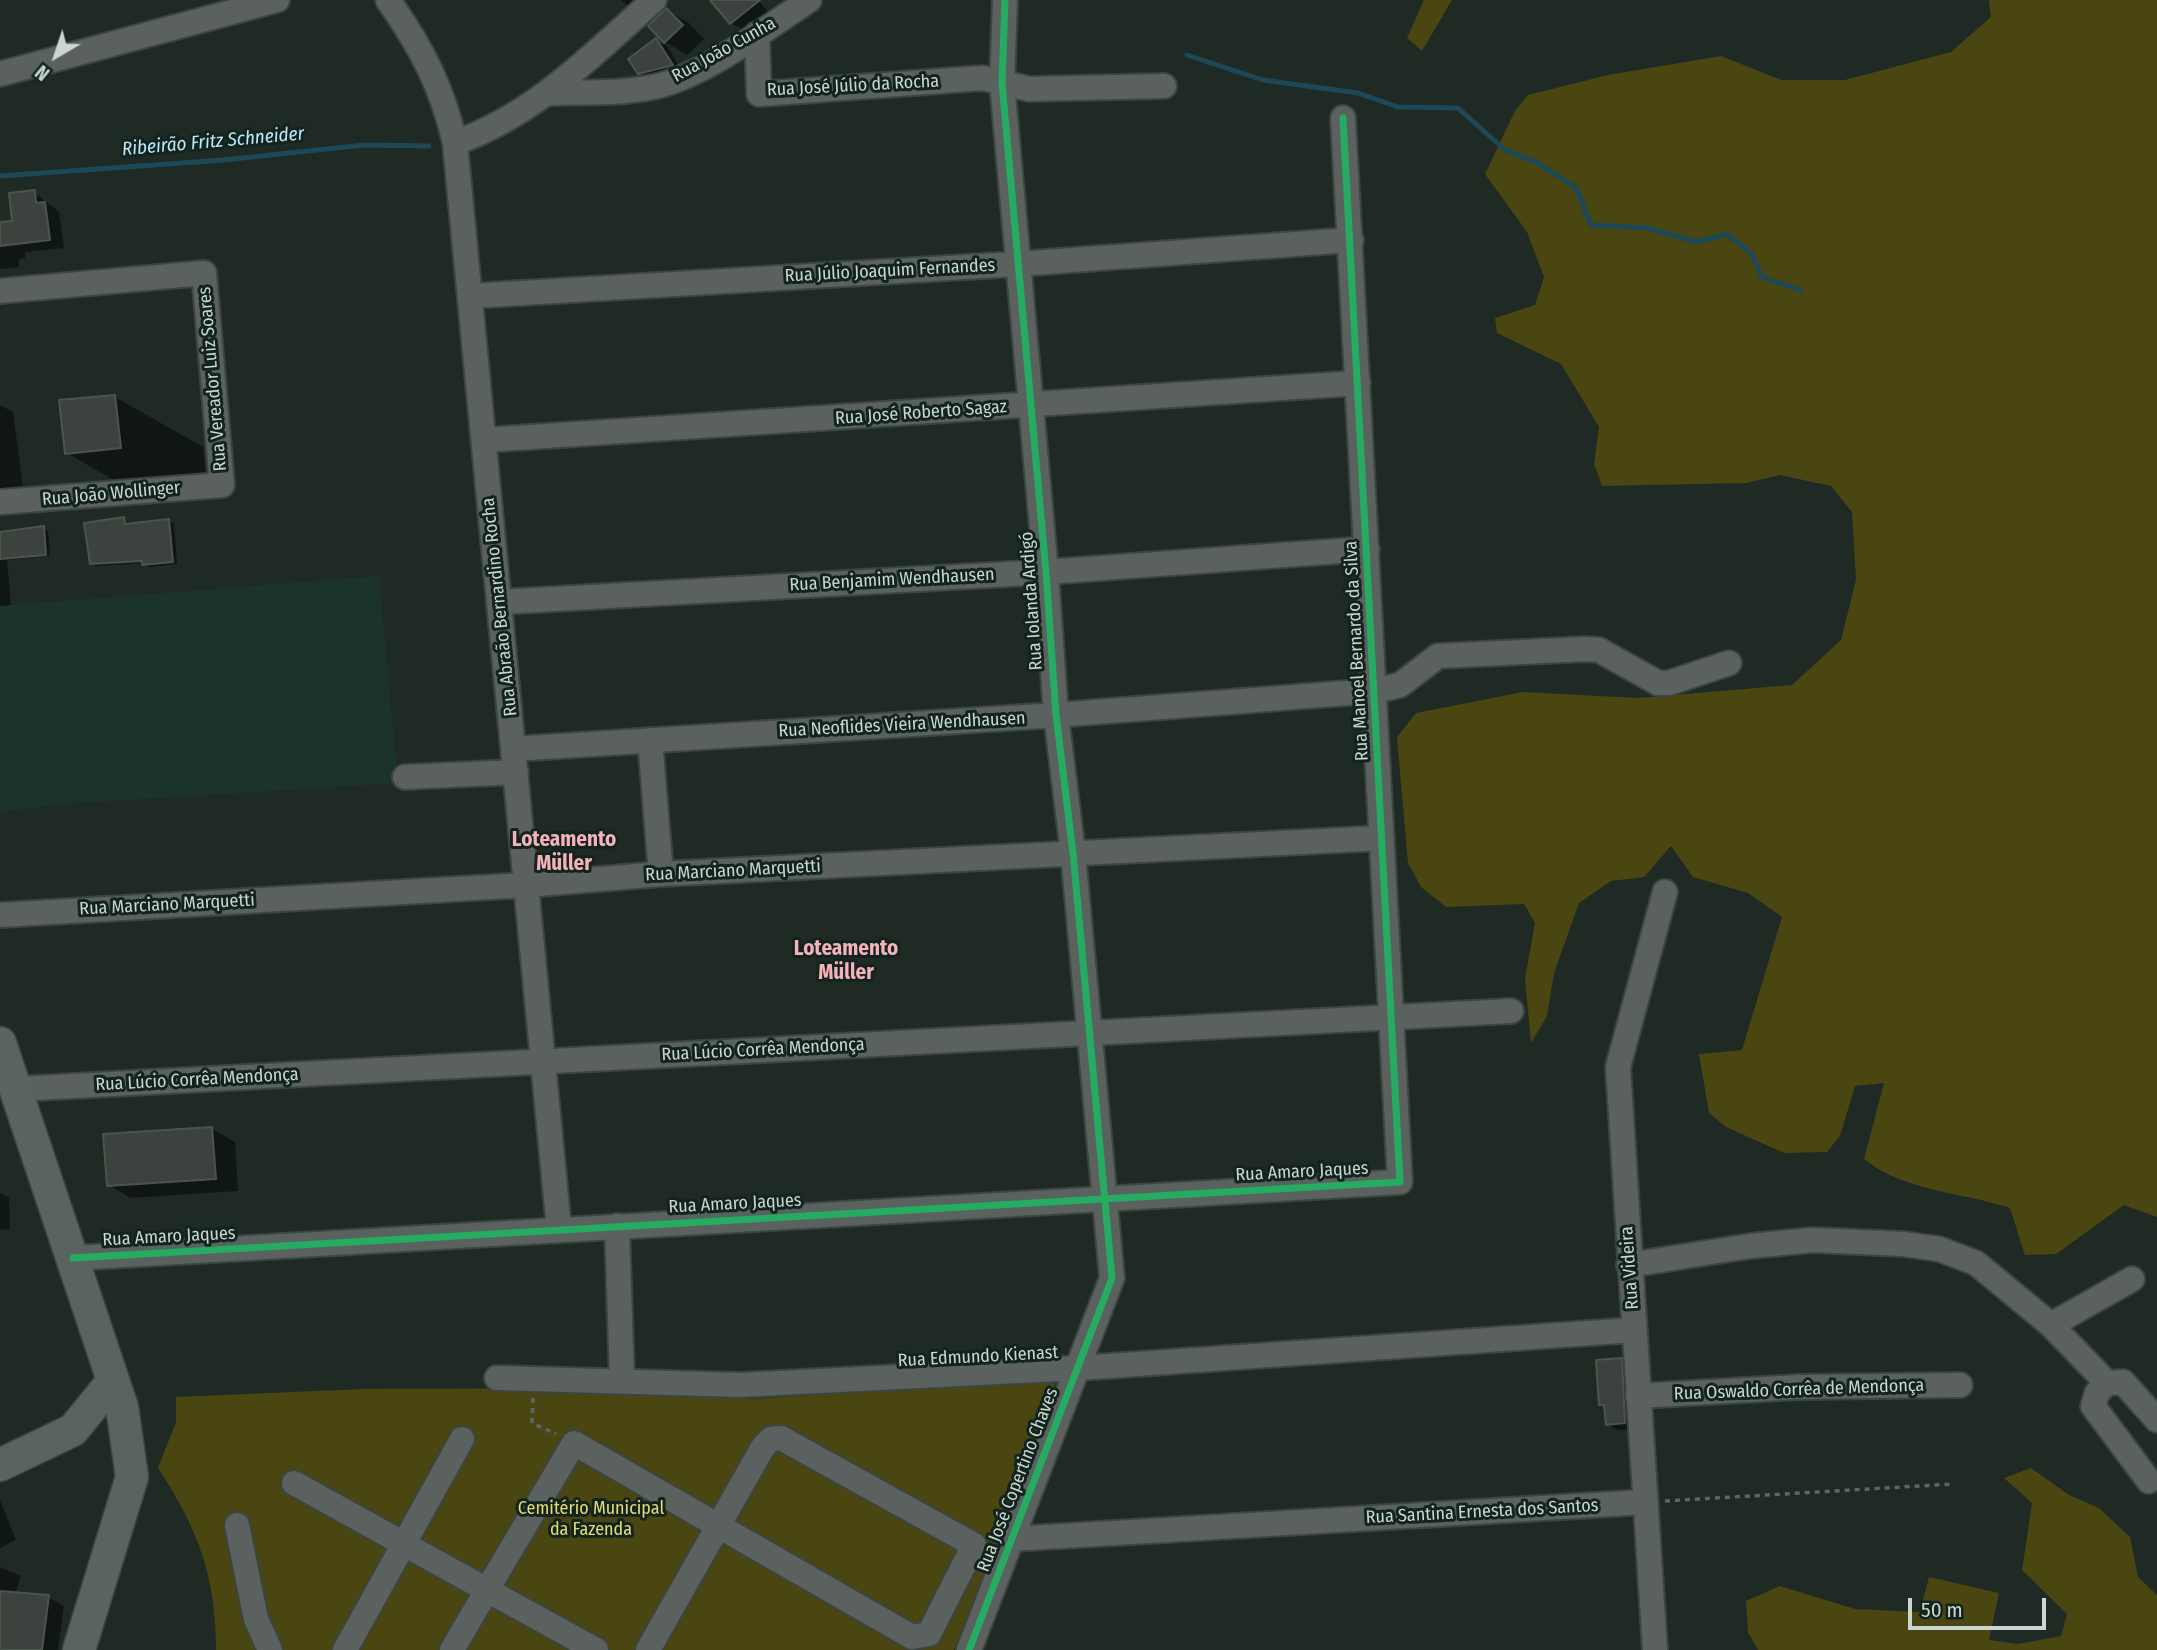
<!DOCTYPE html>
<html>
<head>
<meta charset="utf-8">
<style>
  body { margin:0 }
  #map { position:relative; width:2157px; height:1650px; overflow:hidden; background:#1f2a25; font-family:"Fira Sans Condensed",sans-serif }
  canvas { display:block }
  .north { position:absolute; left:21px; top:21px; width:70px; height:70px; -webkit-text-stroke:5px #12241d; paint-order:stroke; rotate:219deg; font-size:19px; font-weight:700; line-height:28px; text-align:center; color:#cbd6d0 }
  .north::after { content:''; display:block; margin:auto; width:24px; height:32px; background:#cbd6d0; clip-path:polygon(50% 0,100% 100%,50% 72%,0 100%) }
  .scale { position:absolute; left:1908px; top:1598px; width:138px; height:32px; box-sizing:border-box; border:4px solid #cbd6d0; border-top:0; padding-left:9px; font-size:21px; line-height:24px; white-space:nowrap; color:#cbd6d0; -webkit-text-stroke:5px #12241d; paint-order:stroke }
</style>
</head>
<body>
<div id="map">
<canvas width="2157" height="1650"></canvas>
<div class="north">N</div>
<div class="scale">50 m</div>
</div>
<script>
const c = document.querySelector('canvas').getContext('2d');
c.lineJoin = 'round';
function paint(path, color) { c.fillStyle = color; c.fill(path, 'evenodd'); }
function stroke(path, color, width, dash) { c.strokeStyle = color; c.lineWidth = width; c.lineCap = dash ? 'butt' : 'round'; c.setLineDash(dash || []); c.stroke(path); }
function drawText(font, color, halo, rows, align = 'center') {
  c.font = font + ' "Fira Sans Condensed",sans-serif'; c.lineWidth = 6; c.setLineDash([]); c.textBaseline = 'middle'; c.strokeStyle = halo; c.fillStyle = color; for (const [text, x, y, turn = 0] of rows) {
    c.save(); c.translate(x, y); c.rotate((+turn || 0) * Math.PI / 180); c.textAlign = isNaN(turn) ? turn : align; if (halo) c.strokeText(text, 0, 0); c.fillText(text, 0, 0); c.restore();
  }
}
paint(new Path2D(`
  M379,576L398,783L61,804L0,812V606Z`), '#1b3429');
paint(new Path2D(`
  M1424,0H1452L1422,51L1407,38Z
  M1989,0H2157V1217L2124,1205L2056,1254L2025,1255L2010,1208C1962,1192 1905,1192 1864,1159L1884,1083L1855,1086L1840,1136L1827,1152L1784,1153L1726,1127L1709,1113L1699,1054L1742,1050L1782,917L1748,893L1693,877L1671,846L1644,877L1611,881L1579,903L1554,973L1547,1016L1531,1043L1525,978L1535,923L1524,904L1446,907L1421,887L1408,863L1397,737L1416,713L1523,692L1638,698L1792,685L1841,640L1856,580L1852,512L1831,486L1780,475L1746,483L1602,486L1594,464L1599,427L1561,364L1497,333L1495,318L1535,305L1544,277L1527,232L1485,174L1515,111L1528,95L1608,75L1721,56L1781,80H1845L1951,52L1991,17Z
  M1053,1378L1055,1388L954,1650H216C216,1576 198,1529 158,1468L176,1422V1397L363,1389L597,1388L754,1399Z
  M2031,1468L2069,1495L2099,1508L2130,1537L2138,1577L2157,1595V1650H1758L1748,1632L1746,1601L1780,1586L1855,1609L1920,1612L1929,1577L1999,1593L1989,1640L2018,1644L2061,1636L2067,1614L2022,1570L2032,1503L2004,1478Z`), '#494612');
paint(new Path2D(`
  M621,0H649L636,11Z
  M713,0H758L774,19L754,36L731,23Z
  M666,10L689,23L704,39L687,55L665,42Z
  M656,40L667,46L682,71L651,80L640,73Z
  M34,192L59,212L64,248L25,252V258L19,259V267L0,269V224L14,222Z
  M115,397L203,447L208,498L155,504L67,453Z
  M0,405L13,412L23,487L0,490Z
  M123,519L129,525L169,521L174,524L177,564L149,567L144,563L96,566L91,563Z
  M44,528L48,531L50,556L7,560L11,605L0,606V532Z
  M212,1129L235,1142L238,1191L131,1198L109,1185Z
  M0,1193L9,1198L10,1229L0,1230Z
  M1621,1360L1632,1366L1635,1429L1618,1430L1607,1424L1606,1407L1601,1404Z
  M0,1500L16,1540L0,1548Z
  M0,1567L21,1576L15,1594L48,1597L64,1606L58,1650H0Z`), '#0007');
stroke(new Path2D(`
  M1187,55L1263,80L1358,93L1398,107L1458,108L1505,150L1538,163L1576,188L1591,225L1648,228L1696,242L1727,234L1751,253L1762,277L1800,290
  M0,176L224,160L364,145L429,146`), '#1d4858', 5);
const building = new Path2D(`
  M710,0H760L730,24Z
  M666,8L683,25L664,43L648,26Z
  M656,38L673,65L638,74L628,59Z
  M35,190L36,203L45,202L50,240L0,246V222L12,221L9,193Z
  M115,395L121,448L65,454L59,400Z
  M124,517L125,524L169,519L173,562L142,565V561L90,564L84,523Z
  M44,526L46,555L0,559V532Z
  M212,1127L216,1179L107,1186L103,1134Z
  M1622,1358L1625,1423L1606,1425L1604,1405H1599L1596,1360Z
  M0,1591L49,1595L42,1650H0Z`);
paint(building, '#3c423d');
stroke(building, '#4c544e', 2);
const minor = new Path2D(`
  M388,0C421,47 442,86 455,143L559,1229
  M757,34L759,94L983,78L1029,89L1164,86
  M0,74L277,0
  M550,93C584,92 620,94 653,87C702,77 767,28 809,0
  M455,143C536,114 591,56 654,0
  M0,291L204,273L222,485L0,502
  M470,296L1017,264L1351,240
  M484,440L1358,383
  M499,602L1046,572L1367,549
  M650,740L661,874
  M513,749L1056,715L1374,691L1400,685L1438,656L1586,649L1599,650L1658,683H1669L1729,663
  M405,777L516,772
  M0,915L526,885L661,874L1382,838
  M16,1089L1511,1011
  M617,1226L622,1380
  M73,1258L1400,1182L1343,118
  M1629,1265L1750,1246L1813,1240L1903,1244L1939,1249L1976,1263L2051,1325L2107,1383L2123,1382L2157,1420
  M2051,1325L2132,1279
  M497,1378L740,1385L1079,1368L1634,1330
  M2107,1383L2097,1393L2093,1406L2149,1481
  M1638,1396L1799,1387L1960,1385
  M294,1483L487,1590L452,1650
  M237,1525L256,1619L270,1650
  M1011,1539L1646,1502
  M345,1650L462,1439
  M596,1650L487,1590L574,1443L912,1637L929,1634L974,1545L781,1438L771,1439L763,1447L648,1650
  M969,1650L1112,1278L1073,853L1056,715L1046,572L1002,83L1005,0
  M1655,1650L1618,1067L1665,892`);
const major = new Path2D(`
  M0,1043L122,1407L132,1477L79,1650
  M0,1465L73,1430L113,1381`);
stroke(minor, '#3c4540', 28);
stroke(major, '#3c4540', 35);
stroke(new Path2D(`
  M533,1398L532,1423L556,1434
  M1665,1501L1953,1484`), '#5e6662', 3.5, [5, 5]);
stroke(minor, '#5a615e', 24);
stroke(major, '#596461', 32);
stroke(new Path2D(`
  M73,1258L1400,1182L1343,118
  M969,1650L1112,1278L1073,853L1056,715L1046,572L1002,83L1005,0`), '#26ab63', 7);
drawText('18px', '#cbd6d0', '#12241d', [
  ["Rua João Cunha",724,50,-29],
  ["Rua José Júlio da Rocha",853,86,-3],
  ["Rua Júlio Joaquim Fernandes",890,271,-3],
  ["Rua Vereador Luiz Soares",213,379,-95],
  ["Rua José Roberto Sagaz",921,413,-4],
  ["Rua João Wollinger",111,494,-5],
  ["Rua Benjamim Wendhausen",892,580,-3],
  ["Rua Iolanda Ardigó",1032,601,-94],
  ["Rua Abraão Bernardino Rocha",500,607,-96],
  ["Rua Manoel Bernardo da Silva",1357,651,-93],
  ["Rua Neoflides Vieira Wendhausen",902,725,-3],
  ["Rua Marciano Marquetti",733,871,-3],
  ["Rua Marciano Marquetti",167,905,-3],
  ["Rua Lúcio Corrêa Mendonça",763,1050,-3],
  ["Rua Lúcio Corrêa Mendonça",197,1080,-3],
  ["Rua Amaro Jaques",1302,1172,-3],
  ["Rua Amaro Jaques",735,1204,-3],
  ["Rua Amaro Jaques",169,1237,-3],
  ["Rua Videira",1630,1268,-94],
  ["Rua Edmundo Kienast",978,1357,-3],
  ["Rua Oswaldo Corrêa de Mendonça",1799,1390,-2],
  ["Rua José Copertino Chaves",1018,1480,-69],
  ["Rua Santina Ernesta dos Santos",1482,1512,-3]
]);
drawText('18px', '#e6db73', '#12241d', [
  ["Cemitério Municipal",591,1509],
  ["da Fazenda",591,1530]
]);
drawText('italic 19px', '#bee8fb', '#12241d', [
  ["Ribeirão Fritz Schneider",213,142,-5]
]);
drawText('bold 21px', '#f6b2bb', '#12241d', [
  ["Loteamento",564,840],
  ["Müller",564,864],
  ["Loteamento",846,949],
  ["Müller",846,973]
]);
</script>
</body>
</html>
